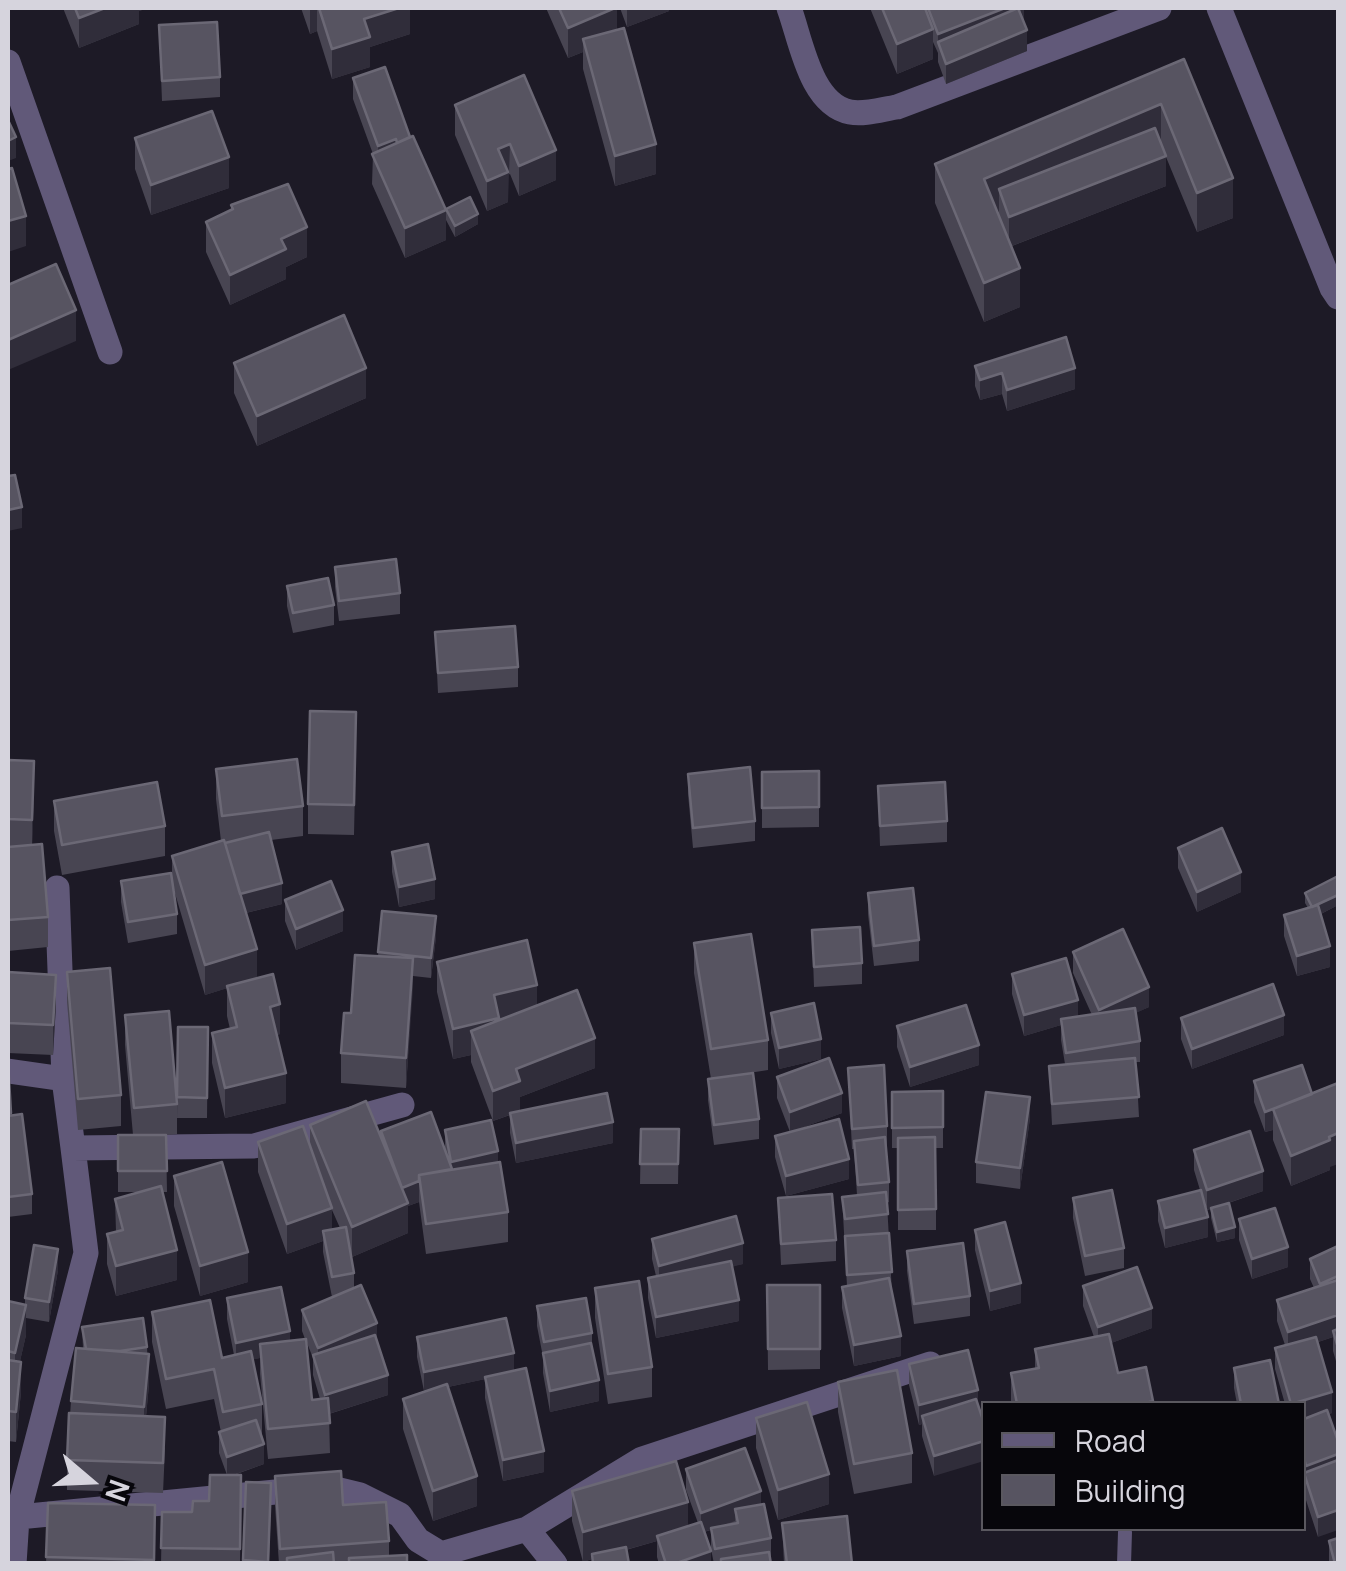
<!DOCTYPE html>
<html>
<head>
<meta charset="utf-8">
<style>
  body { margin:0 }
  #map { position:relative; width:1346px; height:1571px; overflow:hidden; background:#1d1a26; font-family:Manrope,sans-serif }
  canvas { display:block }
  .frame { position:absolute; inset:0; border:10px solid #d6d4dd; pointer-events:none }
  .legend { position:absolute; left:981px; top:1401px; width:325px; height:130px; box-sizing:border-box; background:#07060b; border:2px solid #5a585f; margin:0; padding:12px 18px; list-style:none; font-size:30px; color:#d6d4dd }
  .legend li { display:flex; align-items:center; gap:20px; height:50px }
  .legend b { width:50px; border:2px solid #5a585f }
  .north { position:absolute; left:40px; top:1431px; width:100px; height:100px; -webkit-text-stroke:8px #07060b; paint-order:stroke; rotate:109deg; font-size:28px; font-weight:700; line-height:40px; text-align:center; color:#d6d4dd }
  .north::after { content:''; display:block; margin:auto; width:35px; height:45px; background:#d6d4dd; clip-path:polygon(50% 0,100% 100%,50% 72%,0 100%) }
</style>
</head>
<body>
<div id="map">
<canvas width="1346" height="1571"></canvas>
<div class="frame"></div>
<ul class="legend">
<li><b style="height:12px;background:#615979"></b>Road</li>
<li><b style="height:28px;background:#575461"></b>Building</li>
</ul>
<div class="north">N</div>
</div>
<script>
const c = document.querySelector('canvas').getContext('2d');
c.lineJoin = 'round';
function stroke(path, color, width, dash) { c.strokeStyle = color; c.lineWidth = width; c.lineCap = dash ? 'butt' : 'round'; c.setLineDash(dash || []); c.stroke(path); }
function paint(path, color) { c.fillStyle = color; c.fill(path, 'evenodd'); }
stroke(new Path2D(`
  M1124,1564L1125,1532`), '#615979', 14);
stroke(new Path2D(`
  M789,8C801,40 810,104 850,112C864,115 883,109 897,107L1159,8
  M1219,8L1332,288L1338,297
  M8,62L110,352
  M57,888L64,1079L73,1148
  M8,1071L64,1079
  M8,1518L327,1487L360,1495L400,1515L418,1540L441,1554L527,1529L555,1564
  M527,1529L642,1459L930,1364
  M14,1564L17,1518L86,1253L73,1148L254,1146L402,1105`), '#615979', 25);
paint(new Path2D(`
  M63,8H148L139,11V24L79,48Z
  M301,8H410V34L370,47V67L332,79L317,31L310,34Z
  M546,8H617V30L656,174L615,186L583,69V52L568,58Z
  M620,8H669V11L627,27Z
  M870,8H1024L1023,21L1027,51L946,84L938,62V53L933,42V59L897,74Z
  M159,25L220,77V97L162,101Z
  M1184,59L1233,218L1197,232L1166,157V186L1012,246L1020,307L984,322L935,203V164Z
  M353,78L410,137L446,209L478,224L455,237L446,220V240L405,258L372,184L373,154L353,99Z
  M455,105L556,180L519,196L510,174L508,175V202L487,211L455,135Z
  M135,138L229,188L151,215L135,169Z
  M231,205L307,257L286,267V279L230,305L206,252V222L231,210Z
  M234,363L366,398L257,446L234,393Z
  M975,366L1075,389L1007,411L1002,394L980,400L975,386Z
  M335,567L400,593V614L339,621L335,587Z
  M287,586L334,605V625L293,633L287,606Z
  M435,632L518,667V687L438,693Z
  M356,742L354,835L308,834V804Z
  M8,760L34,791L32,845L48,917V947L8,951Z
  M216,769L303,806V836L271,840L282,904L246,913L257,978L280,1034L277,1035L286,1103L225,1118L212,1063V1033L230,1029L227,1016V988L205,995L174,890L177,914V934L128,943L121,902V881L172,882V856L221,841L216,799Z
  M819,771V827L762,828V772Z
  M688,774L755,821V841L693,848L688,794Z
  M878,786L947,821V842L880,846Z
  M54,801L165,826V856L62,875L54,831Z
  M1178,848L1241,892L1197,912L1178,868Z
  M392,852L435,899L399,907L392,872Z
  M1338,876V905L1321,914L1330,967L1297,976L1284,936V915L1308,908L1305,903V893Z
  M868,893L919,940V961L874,966L868,914Z
  M285,900L343,931L296,950L285,921Z
  M382,911L436,937L431,978L413,976L406,1088L341,1083V1053L351,1013L378,956Z
  M812,930L862,963V984L814,987Z
  M694,943L768,1040V1070L711,1079L694,973Z
  M1073,952L1149,1007L1135,1013L1140,1041V1062H1136L1139,1117L1052,1125L1049,1066L1065,1064L1061,1040V1025L1024,1036L1012,994V974L1078,1017L1092,1015L1073,973Z
  M437,962L537,1006L595,1068L520,1097V1111L613,1143L516,1163L510,1133V1115L493,1121L471,1062V1055L453,1059L437,992Z
  M8,972L56,1005L53,1055L8,1053Z
  M67,972L121,1095V1126L78,1130L67,1002Z
  M771,1013L821,1059L779,1069L771,1033Z
  M125,1015L177,1104V1134L166,1135L167,1192H162L177,1280L116,1296L107,1264V1234L116,1232L115,1199L141,1192H118V1135H133L125,1045Z
  M1181,1018L1284,1035L1192,1069L1181,1039Z
  M897,1026L979,1065L910,1087L897,1047Z
  M178,1027H208L207,1118H177Z
  M8,1061L11,1116L32,1194V1214L8,1217Z
  M848,1068L887,1126V1147H886L889,1182V1202L887,1203L892,1293L901,1356L854,1366L842,1308V1287L847,1286L842,1197L857,1195L854,1149H852Z
  M777,1077L842,1113L790,1132L777,1098Z
  M708,1079L759,1119V1139L714,1145L708,1100Z
  M1254,1081L1330,1167V1170L1291,1186L1273,1140V1130L1265,1132L1254,1102Z
  M943,1091V1148H936V1230H898V1148H892V1092Z
  M1030,1118L1020,1189L976,1183V1162Z
  M310,1125L381,1138V1131L445,1149V1130L498,1163L508,1212V1242L426,1254L419,1202L408,1206V1233L352,1257L350,1252L354,1273V1288L377,1339L388,1395L329,1414L330,1453L268,1459L260,1374V1358L253,1359L262,1404V1434L264,1464L234,1475H241L240,1564H161L162,1512H192L209,1501L227,1475L219,1453V1432H221L214,1399L166,1409L152,1342V1312L222,1358L234,1355L227,1319V1298L290,1341L305,1339L302,1331V1310L332,1297L323,1252V1241L287,1254L258,1172V1142L310,1144ZM332,1210L340,1228L332,1229ZM307,1343L313,1358V1375L320,1399L312,1400Z
  M641,1129H679L678,1184H640Z
  M775,1136L849,1179L786,1196L775,1157Z
  M1194,1150L1263,1191L1220,1206L1235,1238L1217,1242L1211,1218V1209L1207,1210L1204,1200L1208,1237L1165,1248L1158,1221V1201L1200,1190L1194,1170Z
  M174,1176L248,1282L200,1296L174,1206Z
  M778,1198L836,1240V1261L781,1265Z
  M1073,1198L1124,1248V1268L1085,1276L1073,1218Z
  M1239,1219L1288,1267L1252,1279L1239,1240Z
  M975,1230L1021,1303L990,1311L975,1250Z
  M652,1239L743,1264L732,1266L739,1321L656,1338L648,1298V1278L656,1276L652,1259Z
  M1338,1246V1368L1333,1351V1337L1318,1342L1332,1413L1329,1414L1318,1537L1304,1494V1404H1285L1275,1369V1348L1285,1345L1277,1321V1300L1314,1288L1310,1279V1259Z
  M907,1251L970,1296V1316L914,1324L907,1271Z
  M58,1270L49,1322L26,1318V1335L20,1361L21,1392L16,1442L8,1441V1301L25,1305V1298Z
  M767,1285H820V1369L768,1370Z
  M1083,1286L1152,1328L1111,1343L1118,1373L1153,1404H1011V1373L1035,1368V1349L1094,1337L1083,1306Z
  M595,1288L652,1367V1397L608,1404L595,1318Z
  M537,1306L592,1333V1349L599,1401L550,1412L543,1373V1357L537,1326Z
  M82,1327L147,1347L149,1384L146,1417L165,1448L163,1493L67,1490V1460L71,1401L83,1348Z
  M417,1337L514,1371L544,1472L503,1481L485,1398V1379L448,1387L477,1506L433,1521L403,1429V1399L424,1391L417,1357Z
  M909,1364L978,1404L934,1476L922,1436V1424L919,1425L909,1385Z
  M1234,1368L1279,1404H1237L1234,1388Z
  M838,1382L912,1453V1483L854,1494L838,1412Z
  M756,1418L829,1504L778,1520L756,1448Z
  M686,1469L761,1504L771,1538V1564H714L711,1549V1530L704,1532L711,1564H659L657,1557V1541L626,1550L629,1564H592V1559L583,1562L572,1521V1491L688,1526L698,1523L686,1490Z
  M275,1476L343,1505L389,1541V1556L407,1564H279L275,1506Z
  M246,1482L271,1503L269,1564H243Z
  M48,1503L155,1505L154,1564H46Z
  M782,1523L852,1564H784Z
  M1329,1541L1338,1564H1329Z`), '#484552');
paint(new Path2D(`
  M105,8H148L139,11V24L79,48V18Z
  M310,8H317V31L310,34Z
  M399,8H410V34L370,47V67L332,79V49L364,19Z
  M617,8V37L583,39V52L568,58V28Z
  M627,8H669V11L627,27Z
  M1005,8H1024V20L938,44V34Z
  M933,29V59L897,74V44Z
  M1027,30V51L946,84V64Z
  M1161,104V143L999,189V212L984,218V179Z
  M16,137V158L8,161V141Z
  M396,139V160L378,166V146Z
  M510,144L508,202L487,211V181L498,149Z
  M656,144V174L615,186V156Z
  M556,150V180L519,196V166Z
  M1166,156V186L1009,247V217Z
  M229,157V188L151,215V185Z
  M1233,178V218L1197,232V193Z
  M446,210V240L405,258V228Z
  M478,214V224L455,237V226Z
  M26,216V246L8,252V221Z
  M307,227V257L286,267V279L230,305V275L281,239Z
  M1020,268V307L984,322V283Z
  M76,310V341L8,370V340Z
  M366,368V398L257,446V416Z
  M1075,368V389L1007,411V390Z
  M1002,373V394L980,400V380Z
  M22,507V528L8,531V510Z
  M34,761V791L32,850V820Z
  M1241,872V892L1197,912V892Z
  M435,879V899L399,907V887Z
  M282,883V904L237,915V894Z
  M1338,895V905L1313,918V908Z
  M343,910V931L296,950V929Z
  M436,916V937L431,978V958Z
  M1330,946V967L1297,976V956Z
  M257,949V979L205,995V965Z
  M413,958V989L406,1088V1058Z
  M56,975V1005L53,1055V1025Z
  M537,985V1015L471,1031V1055L453,1059V1029L494,995Z
  M1149,987V1007L1099,1030V1010Z
  M1078,1000V1020L1061,1019V1025L1024,1036V1015Z
  M280,1004V1034L270,1037V1007Z
  M1284,1015V1035L1192,1069V1049Z
  M595,1038V1068L520,1097V1111L493,1121V1091L516,1069Z
  M821,1039V1059L779,1069V1048Z
  M979,1045V1065L910,1087V1067Z
  M286,1073V1103L225,1118V1088Z
  M842,1093V1113L790,1132V1112Z
  M1030,1097V1118L1020,1189V1168Z
  M1273,1109V1130L1265,1132V1112Z
  M613,1122V1143L516,1163V1143Z
  M1338,1133V1164L1330,1167V1170L1291,1186V1156Z
  M498,1151V1172L452,1182L451,1162Z
  M849,1159V1179L786,1196V1176Z
  M1263,1171V1191L1207,1210V1190Z
  M419,1181V1202L408,1206V1233L352,1257V1227L402,1188Z
  M332,1208V1238L323,1231V1241L287,1254V1224Z
  M1208,1217V1237L1165,1248V1228Z
  M1235,1227V1238L1217,1242V1232Z
  M743,1243V1264L659,1286V1266Z
  M1288,1247V1267L1252,1279V1259Z
  M58,1249V1270L49,1322V1302Z
  M177,1250V1280L116,1296V1266Z
  M248,1252V1282L200,1296V1266Z
  M1021,1283V1303L990,1311V1291Z
  M739,1300V1321L656,1338V1317Z
  M26,1305V1335L15,1383V1353Z
  M1152,1308V1328L1098,1348V1327Z
  M1338,1315V1335L1333,1331V1337L1288,1352V1332Z
  M377,1323V1344L318,1369V1348Z
  M290,1331V1351L260,1344V1358L236,1363V1343Z
  M901,1336V1356L854,1366V1345Z
  M514,1353V1373L424,1392V1372Z
  M149,1354V1384L144,1437V1407Z
  M21,1362V1392L16,1442V1412Z
  M388,1375V1395L325,1415V1395Z
  M599,1380V1401L550,1412V1391Z
  M978,1390V1411L922,1416V1424L919,1425V1405Z
  M1332,1392V1413L1304,1421V1404H1295Z
  M984,1441V1461L934,1476V1456Z
  M264,1444V1464L227,1477V1457Z
  M544,1451V1472L503,1481V1460Z
  M1338,1454V1474L1306,1481V1466Z
  M829,1474V1504L778,1520V1490Z
  M477,1476V1506L433,1521V1491Z
  M761,1491V1512L735,1509V1521L701,1533V1513Z
  M688,1502V1532L657,1536V1541L592,1559V1554V1559L583,1562V1532Z
  M1338,1510V1530L1318,1537V1517Z
  M711,1551V1564H674Z`), '#302d3a');
const building = new Path2D(`
  M75,8H105L79,18Z
  M319,8H399L364,19L370,37L332,49Z
  M559,8H615L568,28Z
  M882,8H925L933,29L897,44Z
  M928,8H1005L938,34Z
  M1018,8L1027,30L946,64L938,42Z
  M217,22L220,77L162,81L159,25Z
  M624,28L656,144L615,156L583,39Z
  M1184,59L1233,178L1197,193L1161,104L984,179L1020,268L984,283L935,164Z
  M385,67L410,137L397,143L396,139L378,146L353,78Z
  M524,75L556,150L519,166L510,144L498,149L508,172L487,181L455,105Z
  M212,111L229,157L151,185L135,138Z
  M8,120L16,137L8,141Z
  M1155,128L1166,156L1009,217L999,189Z
  M413,136L446,210L405,228L372,154Z
  M12,168L26,216L8,221V169Z
  M288,184L307,227L281,239L286,249L230,275L206,222L233,209L231,205Z
  M470,197L478,214L455,226L446,209Z
  M56,264L76,310L8,340V285Z
  M344,315L366,368L257,416L234,363Z
  M1066,337L1075,368L1007,390L1002,373L980,380L975,366Z
  M15,475L22,507L8,510V476Z
  M396,559L400,593L339,601L335,567Z
  M328,578L334,605L293,613L287,586Z
  M515,626L518,667L438,673L435,632Z
  M310,711L356,712L354,805L308,804Z
  M297,759L303,806L222,816L216,769Z
  M8,760L34,761L32,820L8,819Z
  M750,767L755,821L693,828L688,774Z
  M819,771V807L762,808V772Z
  M157,782L165,826L62,845L54,801Z
  M945,782L947,821L880,826L878,786Z
  M1222,828L1241,872L1197,892L1178,848Z
  M269,832L282,883L240,894L225,843Z
  M224,840L257,949L205,965L172,856Z
  M42,844L48,917L8,920V847Z
  M428,844L435,879L399,887L392,852Z
  M171,873L177,914L128,922L121,881Z
  M1338,876V895L1312,907L1305,893Z
  M331,881L343,910L296,929L285,900Z
  M913,888L919,940L874,946L868,893Z
  M1318,905L1330,946L1297,956L1284,915Z
  M382,911L436,916L431,958L378,952Z
  M860,927L862,963L814,967L812,930Z
  M1123,929L1149,987L1099,1010L1073,952Z
  M751,934L768,1040L711,1049L694,943Z
  M527,940L537,985L494,995L499,1018L453,1029L437,962Z
  M355,955L413,958L406,1058L341,1053L344,1013H351Z
  M1066,958L1078,1000L1024,1015L1012,974Z
  M110,968L121,1095L78,1099L67,972Z
  M8,972L56,975L53,1025L8,1023Z
  M273,974L280,1004L270,1007L286,1073L225,1088L212,1033L237,1027L227,986Z
  M1273,984L1284,1015L1192,1049L1181,1018Z
  M577,990L595,1038L516,1069L520,1081L493,1091L471,1031Z
  M814,1003L821,1039L779,1048L771,1013Z
  M966,1005L979,1045L910,1067L897,1026Z
  M1135,1008L1140,1041L1066,1053L1061,1019Z
  M169,1011L177,1104L134,1108L125,1015Z
  M178,1027H208L207,1098L177,1097Z
  M829,1058L842,1093L790,1112L777,1077Z
  M1135,1058L1139,1097L1052,1104L1049,1066Z
  M8,1061L11,1113H8Z
  M884,1065L887,1126L852,1129L848,1068Z
  M1302,1065L1312,1094L1265,1112L1254,1081Z
  M753,1073L759,1119L714,1125L708,1079Z
  M1338,1083V1133L1329,1137L1330,1140L1291,1156L1273,1109Z
  M943,1091V1127L892,1128V1092Z
  M986,1092L1030,1097L1020,1168L976,1162Z
  M607,1093L613,1122L516,1143L510,1113Z
  M366,1101L408,1203L352,1227L310,1125Z
  M431,1112L452,1169L419,1175V1181L402,1188L381,1131Z
  M22,1114L32,1194L8,1197V1116Z
  M839,1119L849,1159L786,1176L775,1136Z
  M491,1120L498,1151L451,1162L445,1130Z
  M303,1126L332,1208L287,1224L258,1142Z
  M641,1129H679L678,1164H640Z
  M1250,1131L1263,1171L1207,1190L1194,1150Z
  M118,1135H166L167,1171H118Z
  M885,1137L889,1182L858,1185L854,1141Z
  M935,1137L936,1209L898,1210V1138Z
  M222,1162L248,1252L200,1266L174,1176Z
  M500,1162L508,1212L426,1224L419,1175Z
  M161,1186L177,1250L116,1266L107,1234L123,1230L115,1199Z
  M1112,1190L1124,1248L1085,1256L1073,1198Z
  M1201,1190L1208,1217L1165,1228L1158,1201Z
  M886,1192L888,1214L845,1219L842,1197Z
  M832,1194L836,1240L781,1244L778,1198Z
  M1229,1203L1235,1227L1217,1232L1211,1208Z
  M1275,1208L1288,1247L1252,1259L1239,1219Z
  M736,1216L743,1243L659,1266L652,1239Z
  M1005,1222L1021,1283L990,1291L975,1230Z
  M346,1227L354,1273L332,1277L323,1231Z
  M889,1233L892,1272L847,1275L845,1236Z
  M963,1243L970,1296L914,1304L907,1251Z
  M34,1245L58,1249L49,1302L25,1298Z
  M1338,1246V1276L1320,1284L1310,1259Z
  M731,1261L739,1300L656,1317L648,1278Z
  M1137,1267L1152,1308L1098,1327L1083,1286Z
  M889,1278L901,1336L854,1345L842,1287Z
  M1338,1280V1315L1288,1332L1277,1300Z
  M639,1281L652,1367L608,1374L595,1288Z
  M361,1285L377,1323L318,1348L302,1310Z
  M767,1285H820V1349H768Z
  M281,1287L290,1331L236,1343L227,1298Z
  M586,1298L592,1333L544,1342L537,1306Z
  M210,1300L222,1358L251,1351L262,1404L223,1412L214,1369L166,1379L152,1312Z
  M8,1301L26,1305L15,1353L8,1351Z
  M143,1318L147,1347L120,1351L86,1349L82,1327Z
  M506,1318L514,1353L424,1372L417,1337Z
  M1338,1329V1348L1333,1331Z
  M1109,1334L1118,1373L1146,1367L1153,1401L1142,1404H1017L1011,1373L1039,1368L1035,1349Z
  M375,1335L388,1375L325,1395L313,1355Z
  M1316,1337L1332,1392L1291,1404L1275,1348Z
  M306,1339L312,1400L328,1398L330,1423L268,1429L260,1344Z
  M591,1343L599,1380L550,1391L543,1353Z
  M76,1348L149,1354L144,1407L71,1401Z
  M968,1350L978,1390L919,1405L909,1364Z
  M8,1360L21,1362L16,1412L8,1411Z
  M1270,1360L1279,1404H1241L1234,1368Z
  M526,1368L544,1451L503,1460L485,1377Z
  M897,1370L912,1453L854,1464L838,1382Z
  M447,1384L477,1476L433,1491L403,1399Z
  M976,1399L984,1423V1441L934,1456L922,1416Z
  M807,1402L829,1474L778,1490L756,1418Z
  M1327,1410L1338,1441V1454L1306,1466L1304,1458V1419Z
  M69,1413L165,1417L163,1463L67,1460Z
  M256,1420L264,1444L227,1457L219,1432Z
  M745,1448L761,1491L701,1513L686,1469Z
  M1338,1460V1510L1318,1517L1304,1473Z
  M676,1461L688,1502L583,1532L572,1491Z
  M341,1471L343,1505L386,1502L389,1541L280,1549L275,1476Z
  M210,1475H241L240,1549L161,1548L162,1512H192L193,1501H209Z
  M246,1482L271,1483L268,1562L243,1560Z
  M48,1503L155,1505L154,1560L46,1557Z
  M764,1504L771,1538L715,1549L711,1528L738,1523L735,1509Z
  M847,1516L852,1564H787L782,1523Z
  M701,1522L711,1551L674,1564H666L657,1536Z
  M1338,1538V1564H1335L1329,1541Z
  M626,1547L629,1564H593L592,1554Z
  M333,1552L334,1564H287V1558Z
  M769,1552L771,1564H721V1559Z
  M407,1555V1564H349V1558Z`);
paint(building, '#575461');
stroke(building, '#6b6875', 2.5);
</script>
</body>
</html>
